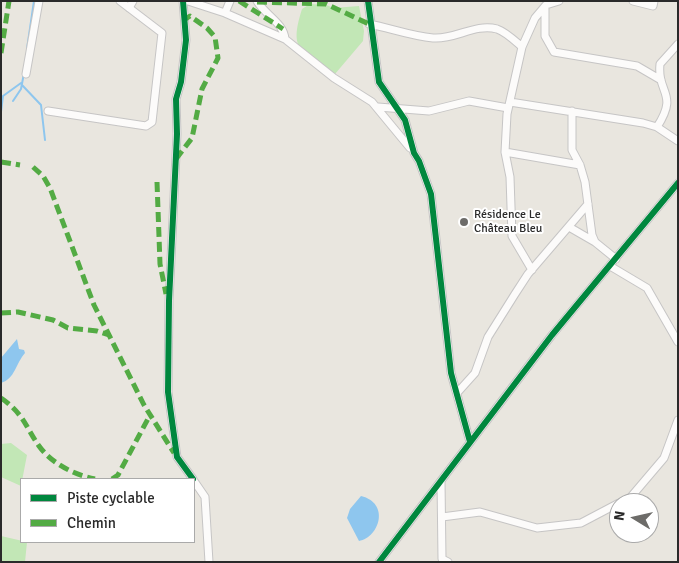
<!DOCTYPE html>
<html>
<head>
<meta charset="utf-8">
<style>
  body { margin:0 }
  #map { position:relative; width:679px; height:563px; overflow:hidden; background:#e9e6df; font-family:Signika,sans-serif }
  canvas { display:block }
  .frame { position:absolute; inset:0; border:2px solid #2a2a2a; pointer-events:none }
  .legend { position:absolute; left:20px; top:478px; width:175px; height:65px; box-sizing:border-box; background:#fff; border:1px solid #aaa; margin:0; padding:6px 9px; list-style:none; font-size:15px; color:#2a2a2a }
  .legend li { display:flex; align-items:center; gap:10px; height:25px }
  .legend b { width:25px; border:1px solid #aaa }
  .north { position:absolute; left:609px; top:493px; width:50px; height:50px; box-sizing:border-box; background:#fff; border:1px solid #aaa; border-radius:50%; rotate:279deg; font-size:14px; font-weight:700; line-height:20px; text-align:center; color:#2a2a2a }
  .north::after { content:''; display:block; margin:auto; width:18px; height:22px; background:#6d6c69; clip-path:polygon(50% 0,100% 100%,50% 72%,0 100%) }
</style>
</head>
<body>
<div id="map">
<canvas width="679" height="563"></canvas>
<div class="frame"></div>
<ul class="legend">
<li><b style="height:6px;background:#00873e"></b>Piste cyclable</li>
<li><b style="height:6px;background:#53ab44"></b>Chemin</li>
</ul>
<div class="north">N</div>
</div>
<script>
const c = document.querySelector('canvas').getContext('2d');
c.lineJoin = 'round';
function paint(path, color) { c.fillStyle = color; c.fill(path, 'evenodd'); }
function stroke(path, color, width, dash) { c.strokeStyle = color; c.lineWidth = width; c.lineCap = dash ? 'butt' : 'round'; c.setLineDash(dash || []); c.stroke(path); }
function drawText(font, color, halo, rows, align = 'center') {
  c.font = font + ' Signika,sans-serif'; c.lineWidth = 4; c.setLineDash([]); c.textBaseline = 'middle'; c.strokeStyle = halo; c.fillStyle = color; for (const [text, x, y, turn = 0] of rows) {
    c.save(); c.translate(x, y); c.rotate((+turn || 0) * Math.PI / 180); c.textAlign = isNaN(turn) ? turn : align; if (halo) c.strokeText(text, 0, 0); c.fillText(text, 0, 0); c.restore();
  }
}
paint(new Path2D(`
  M310,4L326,5L334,8L359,6L364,31L363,41L335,74C302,50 288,53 302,9Z
  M11,443L27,455L21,486L1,477V444Z
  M1,536L27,542L25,562H1Z`), '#c2e7b6');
paint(new Path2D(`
  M17,339L19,349L24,350L25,353C16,363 15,379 1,383V358Z
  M361,496C390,503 380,537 359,541L347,518L350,509Z`), '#8ec6ee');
stroke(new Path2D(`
  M27,49L34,1
  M22,85L41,105L45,140
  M13,101L21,89L24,73
  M1,112L3,96L21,83`), '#8ec6ee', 2);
const minor = new Path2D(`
  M183,1L186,40L181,82L176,99L177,134L169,301L168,392L177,457L193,479
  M188,1L225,13L285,39L334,78L372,102L410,148
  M257,1C265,15 284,23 285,39
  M368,1L379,82L405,120L414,153L419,161L431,194L451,373L470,442
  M633,1L653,6L654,1
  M545,7V36L554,52L637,66L661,80
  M129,8L133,1
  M225,13L230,1
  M369,24C390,28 411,36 433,38C455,40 475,23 497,29C506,32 515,41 522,47
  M26,74L39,1
  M510,102L643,123L657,127L678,141
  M378,107L429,111L469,101L508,108
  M48,111L146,126L152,122L162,33L120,1
  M572,111V150L580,165L585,182L592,235L595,242L616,259
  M657,127C679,93 657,94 660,64L678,44
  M505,152L580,165
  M569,227L595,242
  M610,266L647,288L678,342
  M532,270L512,236L510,177L505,152L507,114L522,47L535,18L546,5L559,1
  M457,393L475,373L488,337L515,294L528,274L588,204
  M194,481L205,497L209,562
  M441,481L442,559L448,562
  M620,503L630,498L664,458L678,420
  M442,517L480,512L537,528L581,523L619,503
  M379,562L552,335L678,183`);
stroke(minor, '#c6c5c5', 9);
stroke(minor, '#fcfbfa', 7);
stroke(new Path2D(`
  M239,1L283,29
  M257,2L326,4L369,24
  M1,53L9,1
  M176,159L192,138L202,89L218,58L215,37L207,28L190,16L184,20
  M1,162L20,165
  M33,167L43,176L50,188L94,305L144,405L174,453
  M157,182L160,264L166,294
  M1,313L18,312L53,320L68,328L97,331L109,335
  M1,398C24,414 25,426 39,446C52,464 75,475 95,479
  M112,479L118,475L150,415`), '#53ab44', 5, [10, 5]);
stroke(new Path2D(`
  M183,1L186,40L181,82L176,99L177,134L169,301L168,392L177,457L193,479
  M368,1L379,82L405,120L414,153L419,161L431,194L451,373L470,442
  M379,562L552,335L678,183`), '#00873e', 6);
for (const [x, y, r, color] of [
  [464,222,5,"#6d6c69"]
]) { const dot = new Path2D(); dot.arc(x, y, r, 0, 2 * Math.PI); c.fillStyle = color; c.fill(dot); stroke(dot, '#fff', 2); }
drawText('12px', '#2a2a2a', '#fff', [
  ["Résidence Le",474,215],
  ["Château Bleu",474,229]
], 'left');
</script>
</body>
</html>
